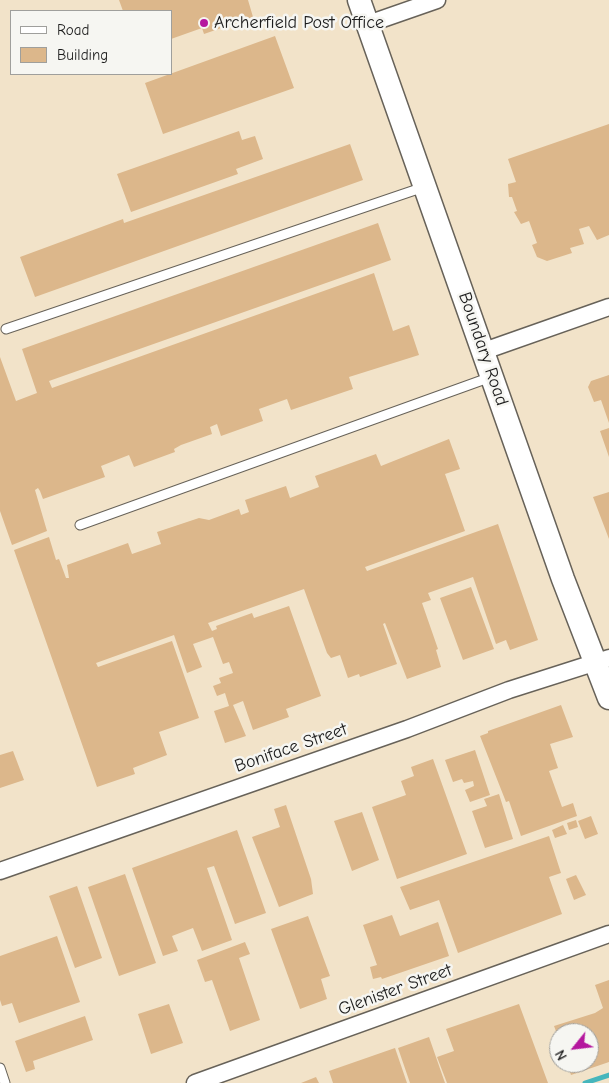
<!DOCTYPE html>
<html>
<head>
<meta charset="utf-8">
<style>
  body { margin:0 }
  #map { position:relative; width:609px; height:1083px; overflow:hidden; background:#f2e3c9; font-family:"Comic Neue",sans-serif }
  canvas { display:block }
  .legend { position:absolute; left:10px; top:10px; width:162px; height:65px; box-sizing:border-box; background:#f6f6f2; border:1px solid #9f9f9c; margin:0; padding:6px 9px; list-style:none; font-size:15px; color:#1c1c1c }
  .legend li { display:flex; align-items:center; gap:10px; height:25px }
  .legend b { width:25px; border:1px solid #9f9f9c }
  .north { position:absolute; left:549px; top:1023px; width:50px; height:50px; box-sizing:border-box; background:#f6f6f2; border:1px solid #9f9f9c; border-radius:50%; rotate:241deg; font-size:14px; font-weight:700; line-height:20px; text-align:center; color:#1c1c1c }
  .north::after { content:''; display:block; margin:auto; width:18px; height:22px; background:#b5179e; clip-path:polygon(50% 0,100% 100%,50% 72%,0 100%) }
</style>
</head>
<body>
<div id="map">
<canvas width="609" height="1083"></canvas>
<ul class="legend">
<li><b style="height:6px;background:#fff"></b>Road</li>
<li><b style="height:14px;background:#dcb78b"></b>Building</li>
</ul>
<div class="north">N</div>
</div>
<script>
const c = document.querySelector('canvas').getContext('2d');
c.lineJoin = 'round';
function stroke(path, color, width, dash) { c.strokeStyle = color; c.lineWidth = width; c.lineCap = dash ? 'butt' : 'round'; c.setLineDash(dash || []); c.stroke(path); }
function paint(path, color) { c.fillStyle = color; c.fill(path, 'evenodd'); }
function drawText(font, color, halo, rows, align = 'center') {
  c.font = font + ' "Comic Neue",sans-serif'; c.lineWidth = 5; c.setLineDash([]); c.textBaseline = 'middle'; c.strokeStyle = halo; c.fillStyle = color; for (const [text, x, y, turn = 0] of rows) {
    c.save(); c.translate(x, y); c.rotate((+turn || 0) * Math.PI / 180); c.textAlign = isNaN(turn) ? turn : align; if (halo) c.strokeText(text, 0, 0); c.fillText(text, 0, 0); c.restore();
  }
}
stroke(new Path2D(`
  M585,1083L609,1075`), '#46b6bc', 5);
paint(new Path2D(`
  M119,0H248L253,17L204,34L202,28L171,39V11H123Z
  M275,36L294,88L163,134L145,83Z
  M609,124V235L597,240L589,226L579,229L584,244L570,248L572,253L547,261L537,257L532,245L537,243L529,221L521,224L514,212L517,211L512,197H509L508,184L516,182L508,159Z
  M239,131L242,140L255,136L263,159L236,169L238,174L131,212L117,174Z
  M350,144L363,180L35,297L20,257L123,219L124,223Z
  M378,223L391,260L49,381L52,388L374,273L393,331L409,325L419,355L349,377L353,389L291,410L287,399L259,409L263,421L221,436L217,424L210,427L212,434L181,445L174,449L175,452L134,467L129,455L101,466L105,477L43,499L40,491L38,488L35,490L47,531L12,545L0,511V357L16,401L37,393L22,349Z
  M609,375V423L601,400L594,402L588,387L591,381Z
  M609,428V457L600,431Z
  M449,439L460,469L445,474L465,531L365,567L367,571L498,524L538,640L510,650L506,640L496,644L473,577L428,593L431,600L422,603L438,649L436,650L441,667L407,679L385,623L383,624L397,664L360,677L359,674L348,678L340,655L331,658L327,653L304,589L208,623L212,631L217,629L216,626L252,613L254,618L289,606L321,696L286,709L289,717L253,730L243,701L233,705L246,736L225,743L214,711L229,706L225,693L217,696L213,686L221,683L219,678L233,673L229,662L223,664L213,637L193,644L202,667L187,673L174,635L96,663L98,667L172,641L199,718L159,732L167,755L133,768L135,774L97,787L14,550L49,537L56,560L59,559L66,578H69L67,565L128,543L132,554L161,544L157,532L199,518L209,520L239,509L241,515L249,512L245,500L286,486L290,498L319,487L315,476L376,454L381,466Z
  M609,492V539L593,497Z
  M471,587L494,649L463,660L440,598Z
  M561,705L573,737L550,744L558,768L549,771L562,807L573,803L577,816L521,836L509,801L506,802L480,736L488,733V731Z
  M475,750L490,795L470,802L465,790L474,786L473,781L464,783L462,779L453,782L445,760Z
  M13,751L24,780L0,788V755Z
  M433,759L467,854L397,879L372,807L406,795L401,781L414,776L411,767Z
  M499,794L513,839L485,848L472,811L487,806L484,799Z
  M286,805L311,879L313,894L279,907L252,837L280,827L274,809Z
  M362,812L379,860L352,871L334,821Z
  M591,816L598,834L585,839L578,821Z
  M576,820L578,827L569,830L567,823Z
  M563,825L567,834L555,838L552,830Z
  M237,830L266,913L235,924L214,866L207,868L232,940L202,951L193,928L172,936L178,951L163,956L132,868Z
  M549,836L561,873L549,877L562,914L458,953L439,900L410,910L400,887Z
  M125,874L156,963L119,976L88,887Z
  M576,875L586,895L574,900L566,879Z
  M77,886L102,958L75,968L49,896Z
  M392,915L400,936L438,922L449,956L382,979L381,977L373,979L370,967L377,965L363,925Z
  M308,916L330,976L321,979L327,999L300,1009L271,929Z
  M57,936L80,1002L19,1023L12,1003L2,1006L0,1000V956Z
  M245,942L250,954L239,958L260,1020L230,1031L212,980L205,982L197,960Z
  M609,980V1062L571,1075L567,1063H589V1033H559V1039L554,1026L595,1013L603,1008L595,985Z
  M169,1004L183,1043L151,1054L138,1014Z
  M519,1004L548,1083H447L437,1057L454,1051L446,1029Z
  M85,1016L93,1040L33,1061L35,1069L26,1072L15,1041Z
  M429,1037L445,1083H410L398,1048Z
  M395,1048L407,1083H333L329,1071Z
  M316,1077L319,1083H301Z`), '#dcb78b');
const service = new Path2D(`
  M6,329L424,187
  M80,525L491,377
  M0,1068L5,1083`);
const minor = new Path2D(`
  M368,24L437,0
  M484,351L609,307
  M0,871L407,729L509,690L609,658
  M195,1083L609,934`);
const secondary = new Path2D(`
  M359,0L563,579L609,698`);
stroke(service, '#676259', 11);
stroke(minor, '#676259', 19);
stroke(secondary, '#676259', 25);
stroke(service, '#fff', 9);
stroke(minor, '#fff', 16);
stroke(secondary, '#fff', 22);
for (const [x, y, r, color] of [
  [204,23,5,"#b5179e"]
]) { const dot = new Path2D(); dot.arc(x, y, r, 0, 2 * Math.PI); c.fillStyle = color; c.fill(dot); stroke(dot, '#f6f6f2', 2); }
drawText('18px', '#1c1c1c', '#f6f6f2', [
  ["Archerfield Post Office",214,23]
], 'left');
drawText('18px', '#1c1c1c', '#f6f6f2', [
  ["Boundary Road",483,349,71],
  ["Boniface Street",291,748,-19],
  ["Glenister Street",395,990,-20]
]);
</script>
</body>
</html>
